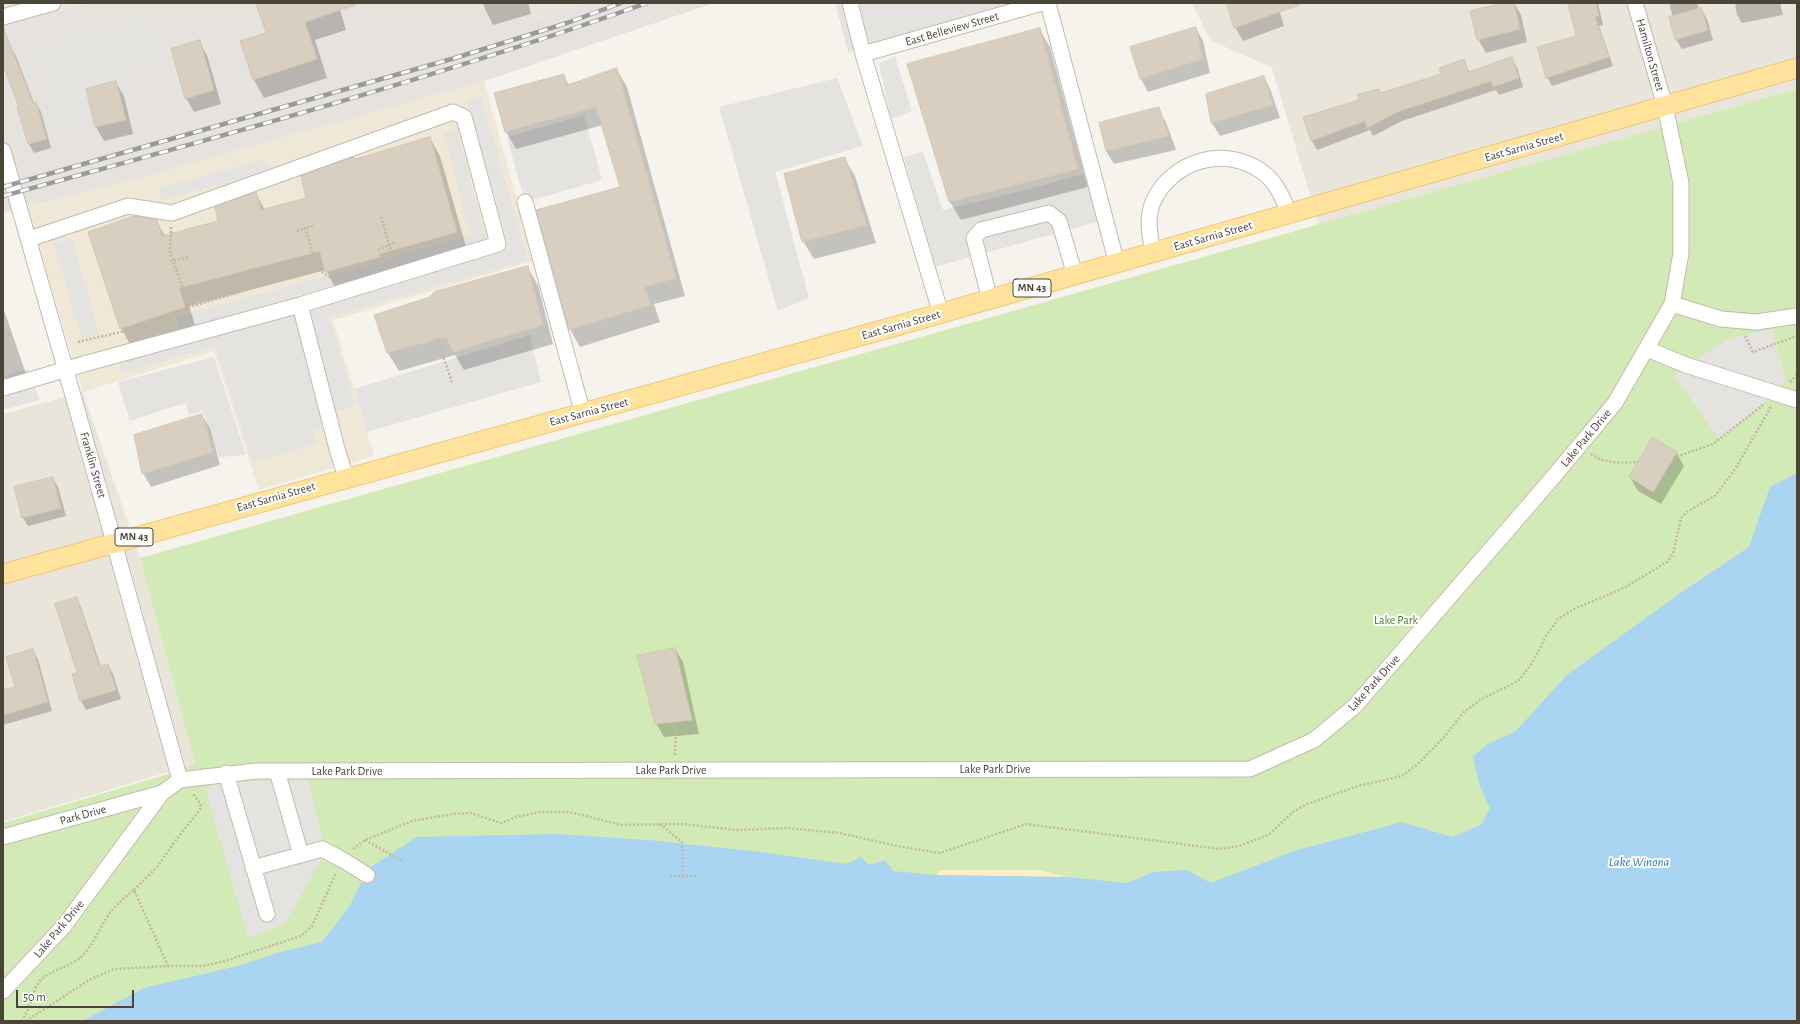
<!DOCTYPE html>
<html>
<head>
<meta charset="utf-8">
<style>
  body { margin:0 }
  #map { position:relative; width:1800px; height:1024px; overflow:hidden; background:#f6f3ec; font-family:"Alegreya Sans",sans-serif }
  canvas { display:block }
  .frame { position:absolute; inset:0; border:4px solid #4b4439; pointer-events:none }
  .scale { position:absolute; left:16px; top:990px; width:118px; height:18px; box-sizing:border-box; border:2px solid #4b4439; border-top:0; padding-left:5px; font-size:12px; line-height:14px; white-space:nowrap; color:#4b4439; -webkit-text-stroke:3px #fff; paint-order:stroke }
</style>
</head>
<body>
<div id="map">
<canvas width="1800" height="1024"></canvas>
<div class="frame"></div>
<div class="scale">50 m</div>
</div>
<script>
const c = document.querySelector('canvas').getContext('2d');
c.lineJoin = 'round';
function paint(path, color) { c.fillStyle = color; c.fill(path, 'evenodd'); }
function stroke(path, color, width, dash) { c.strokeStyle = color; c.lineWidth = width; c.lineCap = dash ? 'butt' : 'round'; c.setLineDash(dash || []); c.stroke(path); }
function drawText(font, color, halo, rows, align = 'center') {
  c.font = font + ' "Alegreya Sans",sans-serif'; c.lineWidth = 4; c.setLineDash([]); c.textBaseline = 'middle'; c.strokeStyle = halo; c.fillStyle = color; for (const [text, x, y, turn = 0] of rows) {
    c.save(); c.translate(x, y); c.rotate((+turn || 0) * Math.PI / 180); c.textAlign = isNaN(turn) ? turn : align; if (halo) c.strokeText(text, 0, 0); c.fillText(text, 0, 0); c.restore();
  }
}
paint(new Path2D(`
  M3,3H88L3,26Z
  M530,3H584L536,20Z
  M1192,3H1797V89L1319,225L1272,68L1210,40Z
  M83,392L140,558L195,764L3,822V414Z`), '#eae5da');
paint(new Path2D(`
  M88,3H530L536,20L584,3H714L484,81L155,174L3,213V26Z`), '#e6e2dd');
paint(new Path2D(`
  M484,81L534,261L333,320L374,456L259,490L214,351L83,392L27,207L155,174Z`), '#efe8d6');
paint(new Path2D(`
  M1797,89V1021H3V823L168,774L195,764L140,558Z`), '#d2eab5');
paint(new Path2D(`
  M940,870H1040L1066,877L936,875Z`), '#f9efc9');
paint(new Path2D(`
  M835,3H1013L848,52Z
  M148,12L163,67L85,89L94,121L53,132L29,47Z
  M895,56L912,111L891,119L879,64Z
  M837,78L863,146L775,172L809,298L778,311L719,107Z
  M481,96L528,260L329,317L356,405L338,411L340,423L312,431L317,444L252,462L216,346L123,373L118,361L510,248L466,101Z
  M584,115L602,180L525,202L507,137Z
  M457,130L487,243L179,329L177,317L471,235L443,133Z
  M923,152L943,210L1025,190L1083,174L1100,221L935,267L904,157Z
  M261,160L274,169L161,200L160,188Z
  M72,238L99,335L82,340L54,243Z
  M1772,329L1786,382L1759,407L1719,439L1674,375L1686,365L1731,338Z
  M530,335L541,382L367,432L354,389Z
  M214,357L246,455L219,457L203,411L189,415L185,403L130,421L118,382Z
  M28,369L40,400L3,410V376Z
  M308,780L322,836V857L285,924L248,938L205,788L229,782Z`), '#e5e3e0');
paint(new Path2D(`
  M1797,473V1021H83L144,988L242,965L277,953L322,942L349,907L369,868L417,837L556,834L648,840L761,852L846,864L861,857L868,864H874L885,860L893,871L936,875L1066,877L1126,883L1154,872L1186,870L1211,883L1294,851L1402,822L1452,837L1481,825L1490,808L1479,784L1473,756L1488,744L1516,731L1567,675L1682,592L1749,547L1770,487Z`), '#a9d4f2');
paint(new Path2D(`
  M257,3H338L346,30L315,40L327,78L264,98L254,80L242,42L267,34Z
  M483,3H528L531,14L493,25L486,11Z
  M1228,3H1277L1284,26L1243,41L1235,27Z
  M1508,3H1514L1521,15L1527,42L1486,53L1478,39Z
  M1569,3H1598L1603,25L1599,26L1613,66L1552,86L1547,77L1577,36Z
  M1669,3H1697L1699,9H1701L1707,19L1713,40L1682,49L1676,39L1673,17Z
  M1735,3H1780L1783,15L1742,23L1737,15Z
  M1196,28L1203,41L1210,73L1148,92L1141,79L1131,48Z
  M1039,29L1050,47L1088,187L961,220L950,202Z
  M199,42L207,55L221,104L194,112L186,98Z
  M11,48L16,56L34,103H36L41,112L51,148L34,153L29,144L18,108L20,107L3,62V51Z
  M1511,58L1517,67L1523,87L1499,95L1496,90L1402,121L1373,136L1370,130L1317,150L1312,141L1304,118L1442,75L1464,61L1470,73Z
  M617,70L627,87L685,296L654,304L660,322L580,347L570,329L622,188L603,125L516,149L506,132L496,94L563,75L569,85Z
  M1264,77L1271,91L1280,118L1220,136L1212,123Z
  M116,83L124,96L133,134L104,141L96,127L87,90Z
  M1158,109L1166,122L1176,150L1114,164L1106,151L1101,124Z
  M430,138L440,156L467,250L336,289L326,270L189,306L195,325L131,346L121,328L156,221L165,236L219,221L256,194L265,210L307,199L355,160Z
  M844,158L855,176L876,243L814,259L803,241Z
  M527,267L538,285L553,344L464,370L455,355L399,371L388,353L376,316Z
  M3,307L26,374L3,381Z
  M202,415L210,428L220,465L151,487L143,473Z
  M1676,452L1684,466L1661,504L1638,491L1630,477Z
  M53,478L58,487L66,516L28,526L23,518Z
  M76,598L81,607L101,667L108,665L113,674L121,699L86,710L81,701L74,675L79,674Z
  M675,649L683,662L699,734L664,737L656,723Z
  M32,650L38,659L52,711L3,725V691L16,687Z`), '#0003');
const building = new Path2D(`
  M256,3H355V5L305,22L317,59L253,80L240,41L266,33Z
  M1227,3H1298L1299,5L1234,28Z
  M1504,3H1514L1520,29L1477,40L1470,11Z
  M1568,3H1596L1599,16L1595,17L1609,57L1546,78L1537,47L1576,36Z
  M1701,8L1708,30L1675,40L1669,17Z
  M3,27L33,103L36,102L47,139L28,144L17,107H19L3,65Z
  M1196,27L1203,59L1140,79L1130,47Z
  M1040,28L1078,169L949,202L907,64Z
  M200,40L214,90L185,99L171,49Z
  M1512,57L1519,78L1493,87L1491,81L1397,112L1367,128L1365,121L1311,141L1303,117L1359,100L1358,94L1379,89L1381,93L1441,74L1439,68L1464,59L1468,72Z
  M617,68L676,278L645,287L651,305L569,330L536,210L620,187L596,107L505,132L494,93L564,74L567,85Z
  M1264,76L1273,105L1211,123L1206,94Z
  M116,81L126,120L95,127L86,89Z
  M1159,107L1169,136L1106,151L1099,123Z
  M430,137L457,232L379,254L380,257L325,272L320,251L179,288L185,307L120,329L88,232L134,216L157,220L162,236L218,221L215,207L256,192L261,210L306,198L301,176L354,157L355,159Z
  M845,157L867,225L802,242L784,174Z
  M528,266L543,325L453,352L446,337L387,353L374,315L430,297L434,292Z
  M202,414L213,452L142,474L134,435Z
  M1653,437L1677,452L1653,492L1629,477Z
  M53,477L61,508L22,518L14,487Z
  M77,597L99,666L108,664L116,690L80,701L72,674L77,673L55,604Z
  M675,648L692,720L655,724L637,656Z
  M33,649L48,702L3,715V690L15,687L6,657Z`);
paint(building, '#d8cfc1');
stroke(building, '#d3c7b4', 1);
const minor = new Path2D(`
  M850,3L863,54L941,314
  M1048,3L1117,264
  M3,17L53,3
  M863,54L1042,3
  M3,151L76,406L180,780
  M525,202L583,414
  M1153,253C1150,236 1146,219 1153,202C1171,161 1224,145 1261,171C1276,181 1283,198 1289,214
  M990,300L974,238L981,230L1049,213L1059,221L1075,275
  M1672,304L1721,319L1756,322L1797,316
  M300,305L337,449L346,478
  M1647,349L1686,365L1797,400
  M3,388L84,364L300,305L498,244L464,117L453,112L172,213L128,206L29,239
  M277,771L301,855
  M226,773L267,914
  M3,837L162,793
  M253,868L322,849L343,860L367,875
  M3,991L64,926L162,793L180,780L256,771L1250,769L1314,740L1355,706L1549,482L1615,403L1672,304L1681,253V183L1665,106L1635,3`);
const major = new Path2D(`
  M3,574L907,323L1797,68`);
stroke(minor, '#c2bbae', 17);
stroke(major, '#e6c16a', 21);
stroke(new Path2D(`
  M313,226L305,228L318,269
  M171,227L170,251L189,307
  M297,231L305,228
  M378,250L396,242
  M170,261L190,257
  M251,269L255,288
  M1745,336L1753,352L1797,336
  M437,339L452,382
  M78,342C115,333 155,326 189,307L318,269L329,277L393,257L381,217
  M1790,382L1797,375
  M1591,454C1605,464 1622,463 1638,462
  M1673,458L1713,444L1763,405
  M675,755L676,722
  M660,824L682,842L683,876
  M365,840L404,862
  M353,849L365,840L412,821L453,814L471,813L501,823L516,817L540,812H570L621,825L682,824L738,830L786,828L840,833L897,846L940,853L1026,824L1220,849L1239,846L1268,835L1293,812L1305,805L1358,786L1402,776L1418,764L1445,736L1464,712L1480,700L1518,681L1530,666L1548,633L1558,619L1574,609L1624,588L1667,562L1673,554L1681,518L1687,512L1716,495L1735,469L1771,407
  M670,876H696
  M134,890L158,866L173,844L201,808L200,803L193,794
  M21,1021C32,1008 30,993 41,980C52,968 71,968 83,955C93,945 98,931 106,919C113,907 123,899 134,890L168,966
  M26,1021L89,980L114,969L168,966H203L225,961L301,936L312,926L336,873`), '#c4b79f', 2.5, [2, 2]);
stroke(minor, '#fff', 15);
stroke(major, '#ffe39c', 19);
const rail = new Path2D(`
  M3,187L455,58L567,23L621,3
  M3,196C219,137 436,78 647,3`);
stroke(rail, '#9a9a9a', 4.5);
stroke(rail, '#fff', 3, [9]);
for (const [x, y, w] of [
  [1032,288,38],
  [134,537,38]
]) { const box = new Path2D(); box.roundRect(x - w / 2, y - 9, w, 18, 3); c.fillStyle = '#fff'; c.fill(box); stroke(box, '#4b4439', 1); }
drawText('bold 11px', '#4b4439', null, [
  ["MN 43",1032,288],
  ["MN 43",134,537]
]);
drawText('12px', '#4b4439', '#fff', [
  ["East Belleview Street",952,29,-16],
  ["Hamilton Street",1650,55,74],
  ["East Sarnia Street",1524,147,-16],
  ["East Sarnia Street",1213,236,-16],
  ["East Sarnia Street",901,325,-16],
  ["East Sarnia Street",589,412,-15],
  ["Lake Park Drive",1586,438,-50],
  ["Franklin Street",93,465,74],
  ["East Sarnia Street",276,497,-16],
  ["Lake Park Drive",1374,683,-48],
  ["Lake Park Drive",995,769],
  ["Lake Park Drive",671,770],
  ["Lake Park Drive",347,771],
  ["Park Drive",83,815,-15],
  ["Lake Park Drive",59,929,-50]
]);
drawText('12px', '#4a7f2a', '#fff', [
  ["Lake Park",1396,620]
]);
drawText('italic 13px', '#2e7ab2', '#fff', [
  ["Lake Winona",1639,862]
]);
</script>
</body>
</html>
